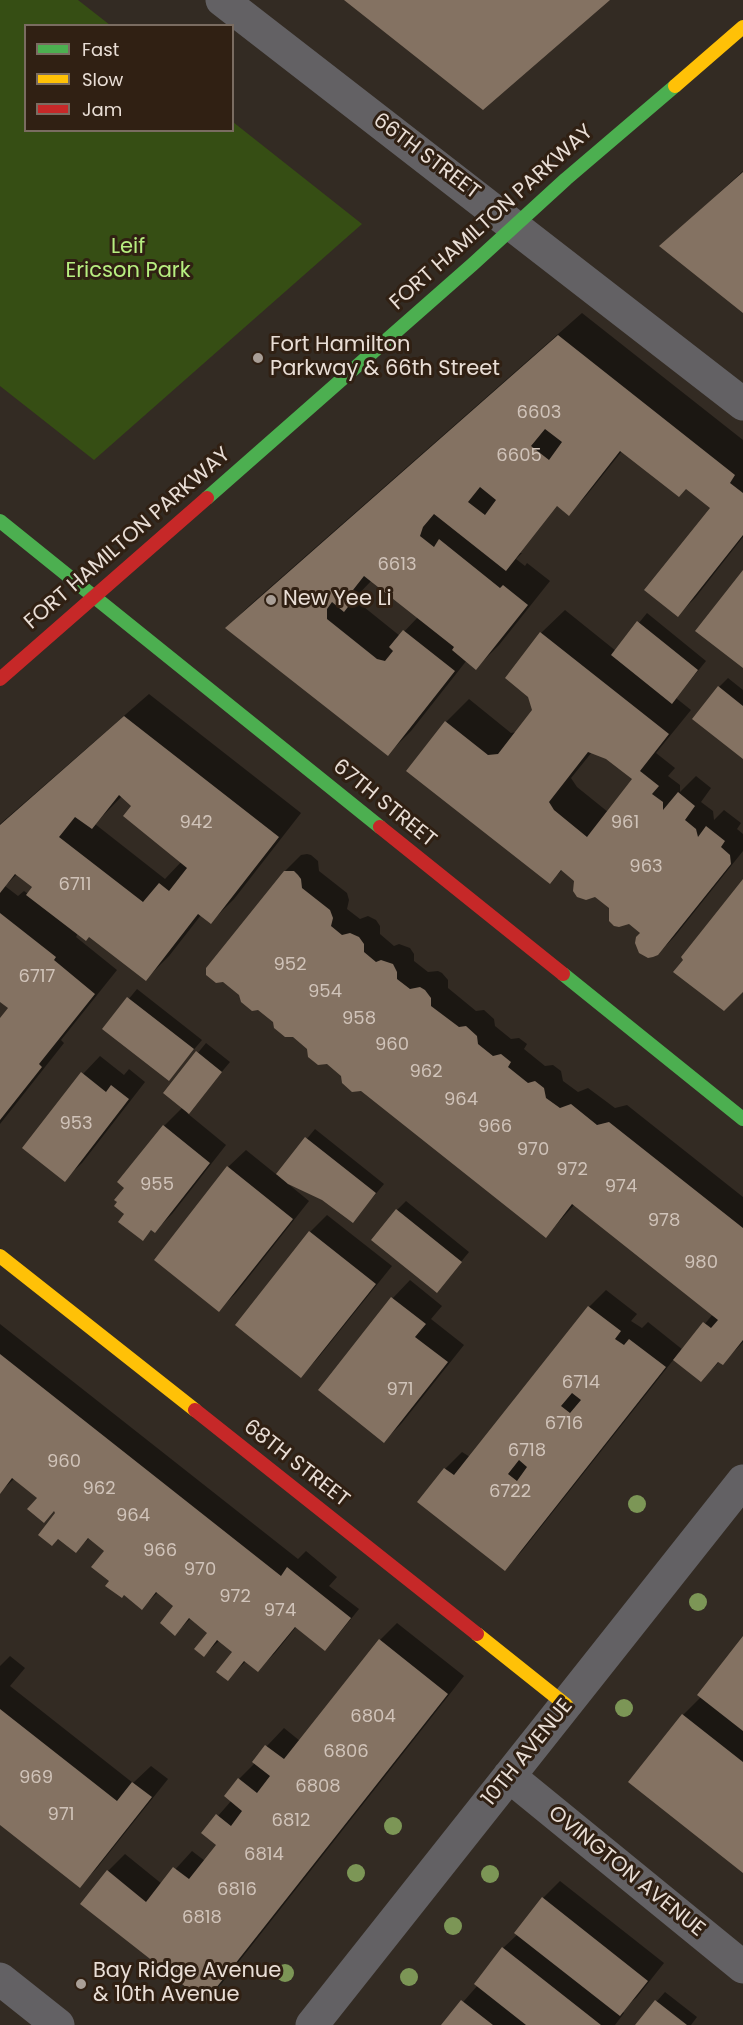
<!DOCTYPE html>
<html>
<head>
<meta charset="utf-8">
<style>
  body { margin:0 }
  #map { position:relative; width:743px; height:2025px; overflow:hidden; background:#332b23; font-family:Poppins,sans-serif }
  canvas { display:block }
  .legend { position:absolute; left:24px; top:24px; width:210px; height:108px; box-sizing:border-box; background:#302013; border:2px solid #7a6c61; margin:0; padding:8px 10px; list-style:none; font-size:18px; color:#e9ded6 }
  .legend li { display:flex; align-items:center; gap:12px; height:30px }
  .legend b { width:30px; border:2px solid #7a6c61 }
</style>
</head>
<body>
<div id="map">
<canvas width="743" height="2025"></canvas>
<ul class="legend">
<li><b style="height:8px;background:#4caf50"></b>Fast</li>
<li><b style="height:8px;background:#ffc107"></b>Slow</li>
<li><b style="height:8px;background:#c62828"></b>Jam</li>
</ul>
</div>
<script>
const c = document.querySelector('canvas').getContext('2d');
c.lineJoin = 'round';
function paint(path, color) { c.fillStyle = color; c.fill(path, 'evenodd'); }
function stroke(path, color, width, dash) { c.strokeStyle = color; c.lineWidth = width; c.lineCap = dash ? 'butt' : 'round'; c.setLineDash(dash || []); c.stroke(path); }
function drawText(font, color, halo, rows, align = 'center') {
  c.font = font + ' Poppins,sans-serif'; c.lineWidth = 6; c.setLineDash([]); c.textBaseline = 'middle'; c.strokeStyle = halo; c.fillStyle = color; for (const [text, x, y, turn = 0] of rows) {
    c.save(); c.translate(x, y); c.rotate((+turn || 0) * Math.PI / 180); c.textAlign = isNaN(turn) ? turn : align; if (halo) c.strokeText(text, 0, 0); c.fillText(text, 0, 0); c.restore();
  }
}
paint(new Path2D(`
  M0,0H78L110,25L26,26V130H232L233,122L362,224L94,460L0,386Z`), '#364e14');
paint(new Path2D(`
  M743,171V311L661,246Z
  M582,313L743,440V537L695,598L678,615L712,507L687,487L622,451L586,496L569,514L561,499L519,553H522L516,559L525,566L527,563L550,581L499,645L476,668L467,660L411,731L388,754L227,627L250,605ZM372,580L418,617L400,636L354,599Z
  M565,610L616,651L647,613L706,661L676,698L691,710L656,753L675,768L668,776L680,785V792L696,776L711,788L701,802L713,811L714,820L724,810L741,823L737,829L743,834V851L675,936L658,954L642,932L563,869L550,882L446,722L469,699L511,733L517,732L534,710L541,633ZM592,752L640,773L608,812L577,787L571,778Z
  M728,678L743,690V757L719,687Z
  M149,694L301,813L234,899L211,922L201,915L169,956L146,979L90,935L78,933L76,937L117,970L61,1040L64,1043L0,1124V1021L10,1008L0,1000V824ZM122,796L133,805L182,861L165,879L95,824ZM17,874L34,887L28,894L24,891L18,896L5,886Z
  M307,854L311,855L318,861L319,871L347,893L349,900L347,909L360,919L368,916L376,920L380,926V934L394,946L399,944L410,948L414,954V961L428,972L438,971L442,973L448,980V988L476,1011L484,1010L494,1019L495,1026L511,1039L519,1038L527,1044L524,1049L545,1066L553,1065L561,1071L563,1081L578,1092L588,1088L615,1108L627,1105L743,1197V1342L723,1363L720,1361L701,1380L674,1359L522,1551L505,1569L445,1469L462,1452L470,1457L589,1307L606,1290L637,1314L631,1321L642,1328L648,1322L683,1350L713,1314L575,1204L546,1236L283,873L301,855Z
  M137,989L202,1040L169,1079L104,1029Z
  M206,1043L230,1062L187,1113L226,1145L172,1214L155,1231L152,1229L142,1239L126,1214V1187L164,1126L183,1107L165,1093Z
  M100,1056L124,1075L129,1069L145,1082L82,1163L64,1180L83,1074Z
  M315,1129L384,1184L353,1221L323,1198L287,1183L309,1201L236,1293L219,1310L228,1167L246,1150L277,1175Z
  M406,1201L469,1252L437,1291L397,1210Z
  M327,1215L392,1266L318,1358L301,1376L310,1232Z
  M410,1280L442,1306L431,1319L464,1345L401,1424L384,1441L320,1390L393,1298Z
  M0,1324L298,1559L306,1551L337,1577L329,1586L359,1609L334,1640L325,1649L296,1627L275,1653L258,1670L246,1661L228,1679L234,1651L220,1640L204,1655L210,1632L191,1618L175,1634L176,1605L158,1592L142,1608L111,1581L107,1551L90,1537L76,1551L57,1512L15,1478L0,1492Z
  M397,1623L464,1676L222,1983L205,2000L108,1871L125,1854L162,1884L192,1851L205,1861L218,1844L203,1833L232,1800L226,1796L239,1779L255,1763L254,1762L267,1746L284,1728L300,1741L380,1640Z
  M743,1639V1870L630,1782L683,1715L702,1696Z
  M10,1656L25,1668L10,1686L133,1783L151,1766L168,1779L97,1868L80,1886L0,1823V1666Z
  M560,1881L664,1963L637,1997L622,2011L624,2013L615,2025H443L478,1985L503,1948L518,1934L543,1898Z
  M665,1992L697,2017L691,2025H636Z`), '#0007');
paint(new Path2D(`
  M344,0H610L483,110Z
  M743,172V313L659,246Z
  M558,335L735,475L730,483L743,493V535L678,617L644,590L710,508L686,489L679,497L620,451L569,516L557,506L506,571L434,514L423,527L420,536L434,547L439,539L500,588L503,585L528,605L476,670L452,650L454,647L364,576L353,590L358,594L344,612L332,602L327,609V619L377,659L385,661L393,651L389,647L403,630L455,671L388,756L225,628ZM545,429L562,442L549,460L531,446ZM480,487L496,500L485,515L468,502Z
  M743,570V668L695,631Z
  M637,621L698,670L672,704L611,655Z
  M540,632L669,734L640,771L659,786L652,794L663,802V810L678,792L695,806L685,820L696,829L698,837L706,826L725,841L721,847L730,855L731,864L658,955L653,957L648,958L639,953L635,943L636,937L640,933L629,924L619,927L614,926L609,921V908L595,897L586,900L577,897L573,891L574,881L561,870L550,884L406,771L445,721L488,755L498,754L532,710L528,697L505,678ZM588,752L606,759L632,779L587,837L554,810L549,802Z
  M718,686L743,706V759L692,719Z
  M124,716L279,837L211,924L198,914L146,981L89,937L86,941L26,895L32,887L15,874L0,893V825ZM119,795L131,806L123,816L187,868L169,891L159,883L143,902L59,837L75,817L92,829Z
  M284,871H294L298,875L301,879L302,888L330,910L333,918L331,926L342,935L350,933L359,937L364,944V952L376,962L381,960L393,964L397,972V979L410,989L420,987L425,990L431,998V1006L459,1027L466,1026L477,1036L478,1044L493,1056L501,1054L511,1062L508,1067L528,1083L535,1081L544,1088L546,1098L560,1108L571,1104L597,1125L609,1122L743,1228V1340L723,1365L718,1362L701,1382L673,1360L703,1322L711,1328L718,1320L572,1204L546,1238L361,1091L352,1092L342,1083L341,1076L327,1064L318,1065L308,1057L307,1049L293,1037H285L274,1028L273,1022L258,1010L252,1011L241,1002L239,995L223,982L216,983L206,975V968Z
  M743,879V992L724,1011L673,972L683,960L681,957Z
  M0,913L56,957L54,960L95,994L39,1064L42,1067L0,1120V1018L8,1008L0,1002Z
  M127,997L194,1049L169,1081L102,1029Z
  M196,1051L222,1072L189,1114L163,1093Z
  M81,1072L106,1092L111,1085L129,1099L65,1182L22,1148Z
  M163,1125L210,1163L155,1233L151,1230L143,1241L118,1222L124,1214L114,1206L117,1202L114,1200L124,1188L117,1182Z
  M305,1137L376,1193L353,1223L322,1200L288,1184L276,1174Z
  M227,1166L293,1219L219,1312L154,1260Z
  M396,1209L462,1262L437,1293L371,1240Z
  M309,1231L376,1284L301,1378L235,1325Z
  M391,1297L426,1324L415,1337L448,1362L384,1443L318,1390Z
  M588,1306L621,1331L615,1339L624,1345L629,1339L666,1367L505,1571L417,1502L444,1468L454,1475ZM572,1393L581,1400L570,1413L561,1406ZM519,1460L527,1467L517,1481L508,1474Z
  M0,1354L281,1576L287,1567L351,1618L325,1651L295,1627L258,1672L244,1661L228,1681L216,1672L232,1652L217,1640L204,1657L194,1649L207,1633L189,1618L175,1636L160,1623L173,1606L156,1592L142,1610L124,1595L122,1598L105,1586L109,1581L91,1567L104,1551L88,1538L76,1553L58,1539L52,1546L38,1535L55,1513L54,1511L44,1523L27,1509L37,1498L12,1478L0,1494Z
  M743,1636V1731L697,1695Z
  M379,1639L448,1694L205,2002L80,1904L107,1870L146,1902L173,1867L189,1879L216,1845L201,1833L216,1814L231,1826L242,1811L224,1796L238,1778L257,1793L270,1776L252,1762L265,1745L284,1759Z
  M0,1709L117,1801L132,1782L152,1797L80,1888L0,1825Z
  M682,1714L743,1762V1873L628,1782Z
  M542,1897L648,1981L620,2016L514,1933Z
  M502,1947L601,2025H526L474,1984Z
  M461,2000L493,2025H441Z
  M655,2000L687,2025H635Z`), '#847262');
stroke(new Path2D(`
  M222,0L743,404
  M509,1776L743,1967
  M0,1979L58,2025
  M312,2025L743,1481`), '#636164', 33);
stroke(new Path2D(`
  M207,498L473,264L566,179L675,86
  M0,521L380,827
  M563,974L743,1119`), '#4caf50', 14);
stroke(new Path2D(`
  M675,86L743,27
  M0,1256L195,1410
  M477,1634L566,1705`), '#ffc107', 14);
stroke(new Path2D(`
  M0,679L207,498
  M380,827L563,974
  M195,1410L477,1634`), '#c62828', 14);
c.fillStyle = '#7c9656';
for (const [x, y] of [
  [637,1504],
  [698,1602],
  [624,1708],
  [393,1826],
  [356,1873],
  [490,1874],
  [453,1926],
  [285,1973],
  [409,1977]
]) { c.beginPath(); c.arc(x, y, 9, 0, 2 * Math.PI); c.fill(); }
for (const [x, y, r, color] of [
  [258,358,6,"#a99f97"],
  [271,600,6,"#a99f97"],
  [81,1984,6,"#a99f97"]
]) { const dot = new Path2D(); dot.arc(x, y, r, 0, 2 * Math.PI); c.fillStyle = color; c.fill(dot); stroke(dot, '#302013', 2); }
drawText('18px', '#d0c3b9', null, [
  ["6603",539,413],
  ["6605",519,456],
  ["6613",397,565],
  ["942",196,823],
  ["961",625,823],
  ["963",646,867],
  ["6711",75,885],
  ["952",290,965],
  ["6717",37,977],
  ["954",325,992],
  ["958",359,1019],
  ["960",392,1045],
  ["962",426,1072],
  ["964",461,1100],
  ["953",76,1124],
  ["966",495,1127],
  ["970",533,1150],
  ["972",572,1170],
  ["955",157,1185],
  ["974",621,1187],
  ["978",664,1221],
  ["980",701,1263],
  ["6714",581,1383],
  ["971",400,1390],
  ["6716",564,1424],
  ["6718",527,1451],
  ["960",64,1462],
  ["962",99,1489],
  ["6722",510,1492],
  ["964",133,1516],
  ["966",160,1551],
  ["970",200,1570],
  ["972",235,1597],
  ["974",280,1611],
  ["6804",373,1717],
  ["6806",346,1752],
  ["969",36,1778],
  ["6808",318,1787],
  ["971",61,1815],
  ["6812",291,1821],
  ["6814",264,1855],
  ["6816",237,1890],
  ["6818",202,1918]
]);
drawText('21px', '#e9ded6', '#302013', [
  ["66TH STREET",426,157,37],
  ["FORT HAMILTON PARKWAY",492,218,-42],
  ["FORT HAMILTON PARKWAY",128,539,-41],
  ["67TH STREET",384,804,39],
  ["68TH STREET",296,1464,38],
  ["10TH AVENUE",528,1753,-51],
  ["OVINGTON AVENUE",626,1872,39]
]);
drawText('21px', '#b7ee80', '#302013', [
  ["Leif",128,248],
  ["Ericson Park",128,272]
]);
drawText('21px', '#e9ded6', '#302013', [
  ["Fort Hamilton",270,346],
  ["Parkway & 66th Street",270,370],
  ["New Yee Li",283,600],
  ["Bay Ridge Avenue",93,1972],
  ["& 10th Avenue",93,1996]
], 'left');
</script>
</body>
</html>
